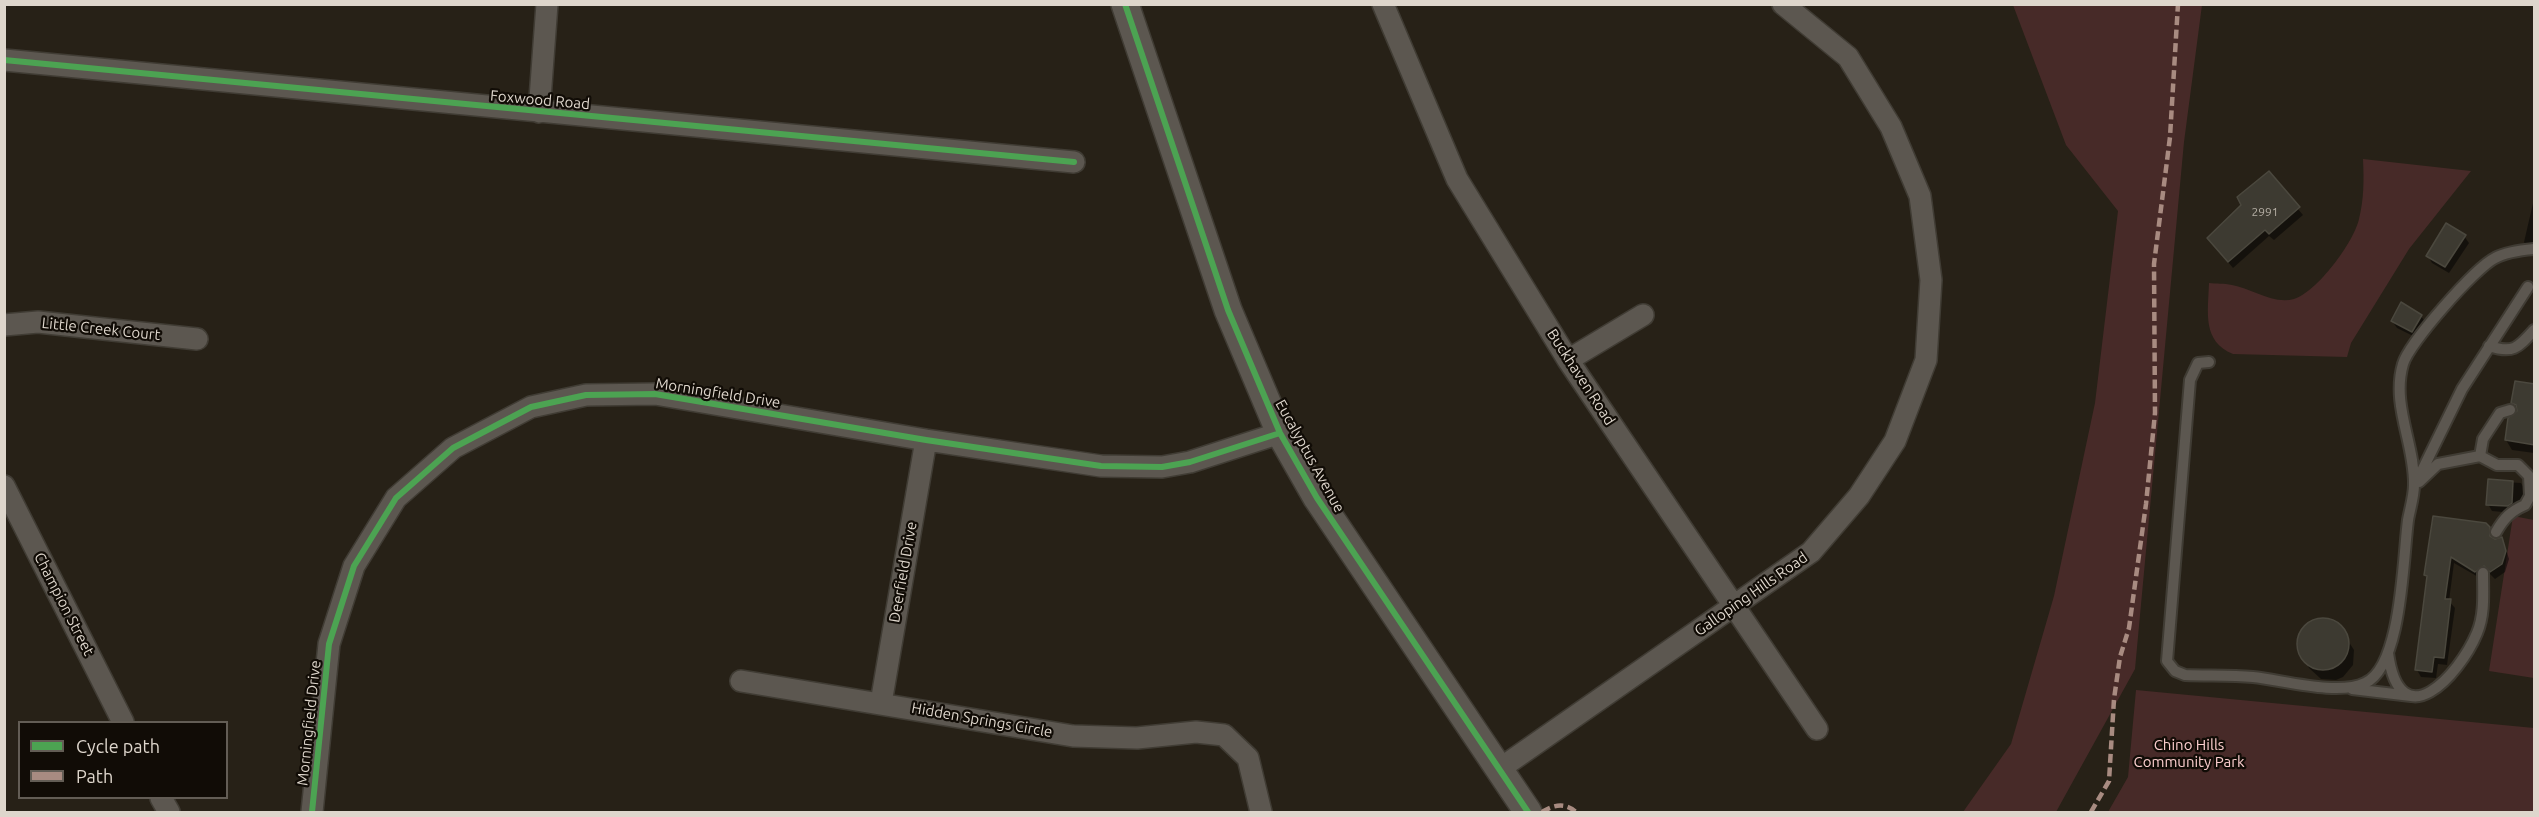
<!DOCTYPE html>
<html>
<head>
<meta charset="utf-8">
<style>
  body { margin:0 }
  #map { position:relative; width:2539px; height:817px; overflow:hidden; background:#272117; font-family:Ubuntu,sans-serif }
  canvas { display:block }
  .frame { position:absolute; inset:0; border:6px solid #ded6cc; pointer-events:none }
  .legend { position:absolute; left:18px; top:721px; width:210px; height:78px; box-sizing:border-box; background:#110c06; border:2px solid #635d55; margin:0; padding:8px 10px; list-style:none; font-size:18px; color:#ded6cc }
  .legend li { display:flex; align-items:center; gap:12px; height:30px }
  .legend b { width:30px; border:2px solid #635d55 }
</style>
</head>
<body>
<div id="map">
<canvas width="2539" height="817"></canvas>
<div class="frame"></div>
<ul class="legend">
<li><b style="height:8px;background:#4ca352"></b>Cycle path</li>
<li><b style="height:8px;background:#a88b81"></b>Path</li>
</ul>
</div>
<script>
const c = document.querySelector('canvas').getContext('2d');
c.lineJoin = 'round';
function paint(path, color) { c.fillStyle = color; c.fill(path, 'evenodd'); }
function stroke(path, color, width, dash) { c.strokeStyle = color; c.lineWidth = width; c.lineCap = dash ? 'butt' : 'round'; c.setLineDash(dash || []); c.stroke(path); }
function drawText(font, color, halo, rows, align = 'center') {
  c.font = font + ' Ubuntu,sans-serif'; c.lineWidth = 4.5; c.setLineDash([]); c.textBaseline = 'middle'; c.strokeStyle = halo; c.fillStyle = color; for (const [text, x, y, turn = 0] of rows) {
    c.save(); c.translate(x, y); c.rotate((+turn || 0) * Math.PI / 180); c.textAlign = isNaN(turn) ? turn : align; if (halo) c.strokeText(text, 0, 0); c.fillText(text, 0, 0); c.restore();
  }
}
paint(new Path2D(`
  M2013,5H2202L2184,142L2135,669L2056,812H1963L2011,744L2054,596L2095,403L2118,211L2066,145Z
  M2363,159L2471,171L2409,249L2351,343L2347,357L2233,354C2202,341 2208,313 2209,283C2216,284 2224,283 2232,285C2251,288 2273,305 2294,299C2317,292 2354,242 2359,219C2364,199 2364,180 2363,159Z
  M2513,516L2534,520V678L2489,671Z
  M2136,690L2534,728V812H2108L2128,777Z`), '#472a28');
paint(new Path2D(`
  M2268,173L2303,215L2274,240L2269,236L2233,268L2208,238L2243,206Z
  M2534,199V244L2526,245L2524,242Z
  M2464,236L2469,243L2449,273L2432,263L2428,256Z
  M2421,316L2426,323L2417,338L2397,328L2392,321Z
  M2534,386V453L2512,450L2506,440L2518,412L2513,402Z
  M2489,481L2521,483L2525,490L2524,503H2516L2513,513L2492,511L2488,504Z
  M2489,528L2493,540L2501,539L2505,546L2509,559L2505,572L2495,579L2488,572L2480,578L2454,563L2449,601L2455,608L2447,665L2438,664L2436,678L2421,677L2417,670L2428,580L2425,575Z
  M2322,620L2338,625L2354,650L2353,665L2343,677L2336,680L2321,679L2309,668L2302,656L2300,640L2307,626Z`), '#0007');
const building = new Path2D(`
  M2269,171L2300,207L2269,234L2265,230L2228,262L2207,238L2241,205L2237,197Z
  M2446,223L2466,235L2445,267L2426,256Z
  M2401,302L2422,315L2412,332L2391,321Z
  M2515,381L2535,384V445L2505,440L2508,418L2517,411L2516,405L2511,403Z
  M2488,479L2513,481L2512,503L2508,506L2486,505Z
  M2433,516L2486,523L2490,527V536L2495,539L2502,537L2506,551L2502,564L2490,572L2484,566L2475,572L2451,557L2445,599H2451L2444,658L2434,657L2432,672L2415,670L2427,576L2424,575Z
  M2297 644a26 26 0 1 1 52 0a26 26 0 1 1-52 0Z`);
paint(building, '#3d3a31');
stroke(building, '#4b483e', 1.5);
const service = new Path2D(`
  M2489,346C2513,354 2518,348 2534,330
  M2209,362L2198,363L2190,380L2167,661L2175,671L2185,675C2207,676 2230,675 2253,677C2283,680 2338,696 2365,683C2402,667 2403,557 2408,520C2410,509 2414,496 2414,485C2415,444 2391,405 2403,364C2409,343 2475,268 2495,258C2506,252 2522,250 2534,249
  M2419,482L2438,464L2480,456
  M2416,483L2462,389L2528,287
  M2496,532C2504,518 2511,511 2525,505L2530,496L2529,476L2518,465H2497L2480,456L2483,439L2500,413L2510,410
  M2388,653C2400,740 2459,676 2477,633C2485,614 2483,593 2483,573
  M2352,689L2411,696`);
const minor = new Path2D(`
  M1383,4L1457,179L1568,360L1817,729
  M4,60L1074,162
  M539,112L547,4
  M4,325L38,322L197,339
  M1568,360L1643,315
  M4,486L123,722
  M741,681L1073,736L1137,738L1196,732L1224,735L1248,758L1261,812
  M881,703L926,440
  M1498,770L1811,552L1859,496L1895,441L1926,360L1931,280L1920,196L1891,127L1848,57L1783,4
  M161,798L169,812
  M312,812L329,644L354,566L396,498L453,448L531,407L586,395L655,394L926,440L1101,466L1162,467L1190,462L1280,433`);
const tertiary = new Path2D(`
  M1125,4L1228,310L1280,433L1317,498L1528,812`);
stroke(service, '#403c34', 14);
stroke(minor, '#403c34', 24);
stroke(tertiary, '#403c34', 30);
stroke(service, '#5c5750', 10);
stroke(minor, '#5c5750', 21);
stroke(tertiary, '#5c5750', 27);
stroke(new Path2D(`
  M1542,812C1553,805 1565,802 1576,812
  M2091,812L2109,781L2114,699L2120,657L2129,628L2146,504L2155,413L2154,264L2170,137L2178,4`), '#a88b81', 4.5, [9, 4.5]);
stroke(new Path2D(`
  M1125,4L1228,310L1280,433L1317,498L1528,812
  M4,60L1074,162
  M312,812L329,644L354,566L396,498L453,448L531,407L586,395L655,394L926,440L1101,466L1162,467L1190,462L1280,433`), '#4ca352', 6);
drawText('12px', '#b6afa5', null, [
  ["2991",2265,212]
]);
drawText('15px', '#ded6cc', '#110c06', [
  ["Foxwood Road",540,100,5],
  ["Little Creek Court",101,329,6],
  ["Buckhaven Road",1581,377,57],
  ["Morningfield Drive",718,393,9],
  ["Eucalyptus Avenue",1310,456,61],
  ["Deerfield Drive",903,572,-80],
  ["Galloping Hills Road",1751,594,-35],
  ["Champion Street",64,604,63],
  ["Hidden Springs Circle",982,720,10],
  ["Morningfield Drive",309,723,-84]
]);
drawText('15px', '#fccece', '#110c06', [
  ["Chino Hills",2189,745],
  ["Community Park",2189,762]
]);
</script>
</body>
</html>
